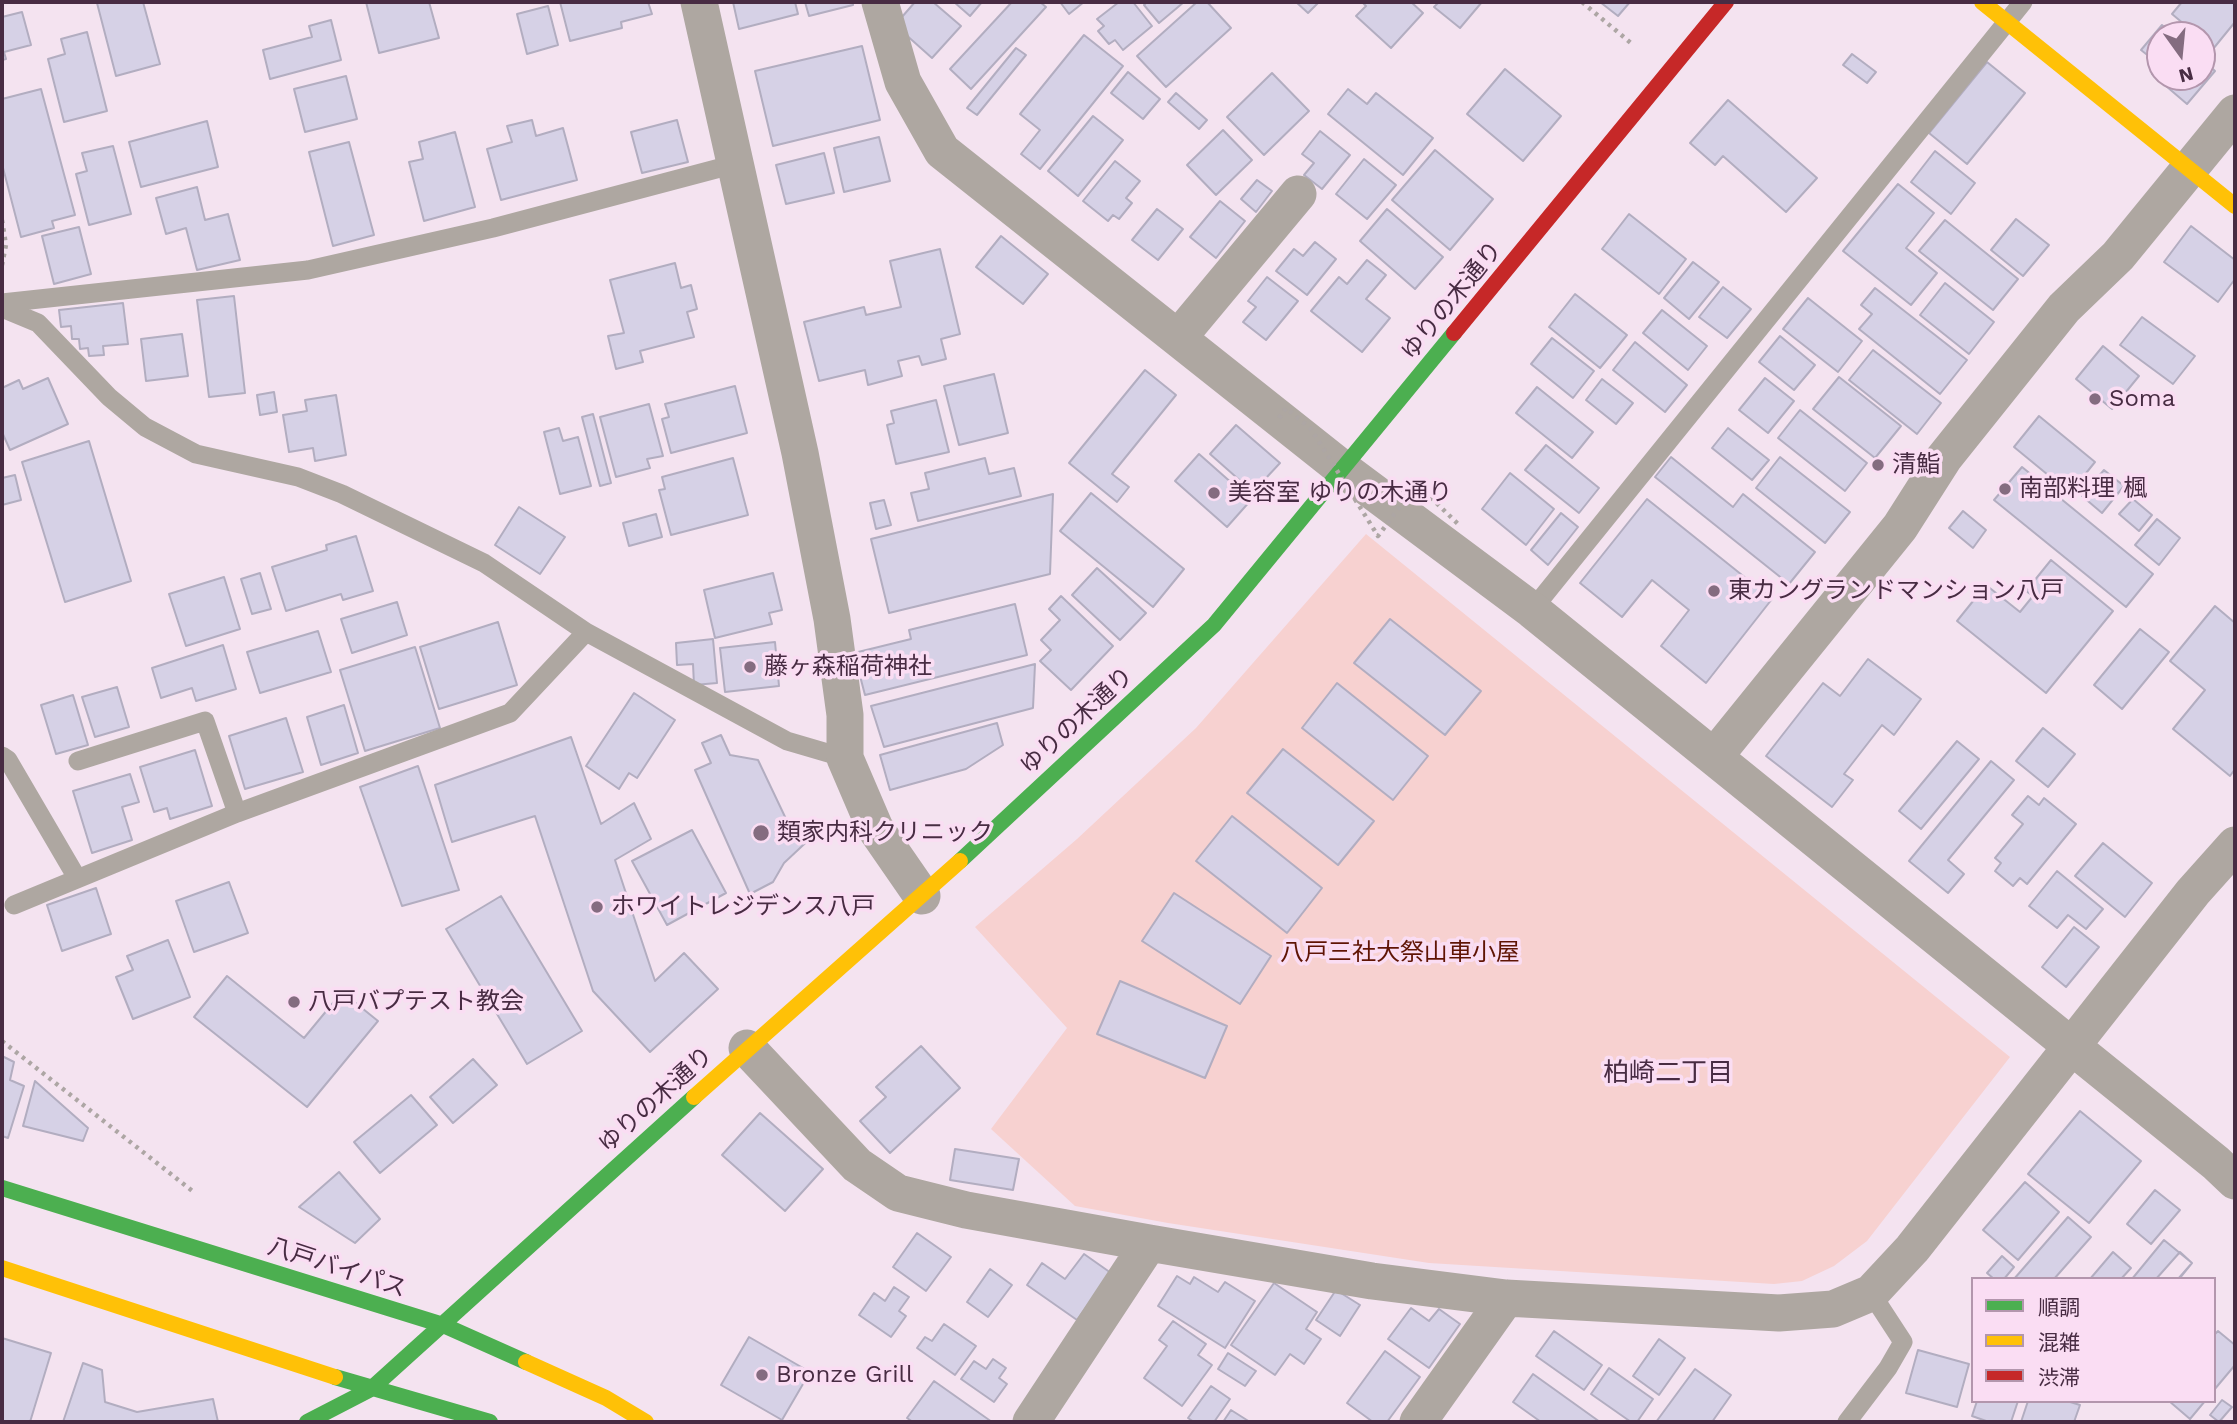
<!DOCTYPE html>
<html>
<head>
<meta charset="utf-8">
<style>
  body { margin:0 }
  #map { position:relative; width:2237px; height:1424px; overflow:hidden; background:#f4e3f0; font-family:"Work Sans","Noto Sans JP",sans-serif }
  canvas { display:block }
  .frame { position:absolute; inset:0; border:4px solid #482c43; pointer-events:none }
  .legend { position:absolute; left:1971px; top:1277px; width:245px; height:126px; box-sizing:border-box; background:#faddf3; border:2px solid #b396ad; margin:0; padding:9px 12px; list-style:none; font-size:21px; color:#482c43 }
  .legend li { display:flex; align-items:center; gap:14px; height:35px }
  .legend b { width:35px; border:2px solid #b396ad }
  .north { position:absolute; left:2146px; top:21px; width:70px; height:70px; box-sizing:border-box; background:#faddf3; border:2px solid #b396ad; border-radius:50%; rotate:165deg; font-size:19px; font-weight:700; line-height:28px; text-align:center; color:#482c43 }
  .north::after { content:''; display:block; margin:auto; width:24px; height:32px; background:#846c80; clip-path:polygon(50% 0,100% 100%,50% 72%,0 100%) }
</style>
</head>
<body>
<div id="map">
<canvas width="2237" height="1424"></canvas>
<div class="frame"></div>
<ul class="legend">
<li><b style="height:9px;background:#4caf50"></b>順調</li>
<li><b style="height:9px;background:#ffc107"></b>混雑</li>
<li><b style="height:9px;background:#c62828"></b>渋滞</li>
</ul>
<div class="north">N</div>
</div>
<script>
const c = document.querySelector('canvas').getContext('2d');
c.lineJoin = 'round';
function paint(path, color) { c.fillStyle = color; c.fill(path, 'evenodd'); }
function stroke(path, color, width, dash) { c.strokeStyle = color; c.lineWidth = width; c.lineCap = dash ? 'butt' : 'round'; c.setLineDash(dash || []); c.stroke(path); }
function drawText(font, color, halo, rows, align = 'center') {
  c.font = font + ' "Work Sans","Noto Sans JP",sans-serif'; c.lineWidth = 7; c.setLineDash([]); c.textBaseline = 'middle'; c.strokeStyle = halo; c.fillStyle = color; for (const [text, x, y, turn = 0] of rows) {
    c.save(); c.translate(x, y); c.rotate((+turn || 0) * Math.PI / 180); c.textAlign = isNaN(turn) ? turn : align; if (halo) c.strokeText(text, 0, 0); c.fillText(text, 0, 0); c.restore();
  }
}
paint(new Path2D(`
  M1366,534L2010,1057L1867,1241L1834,1266L1802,1281L1774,1284L1429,1263L1168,1223L1075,1206L991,1129L1067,1028L975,927L1077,839L1196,728Z`), '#f7d1d0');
const building = new Path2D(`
  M101,2H143L160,64L116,76L97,3Z
  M366,2H429L439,38L379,53Z
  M560,2H648L652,14L621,22L622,28L570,41Z
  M733,2H795L798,14L739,29Z
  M805,2H853V5L809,16Z
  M915,2H933L961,26L932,58L895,25Z
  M954,2H982L970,16Z
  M1012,2H1040L1046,7L971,89L950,69Z
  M1060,2H1084L1069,14Z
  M1119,2H1133L1152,26L1123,50L1115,40L1109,44L1098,31L1104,26L1097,19Z
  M1147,2H1184L1159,23L1144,5Z
  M1197,2H1207L1231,28L1166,87L1137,56Z
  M1296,2H1319L1308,13Z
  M1362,2H1411L1423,13L1391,48L1356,16L1366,6Z
  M1439,2H1482L1460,28L1434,7Z
  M1600,2H1630L1618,16Z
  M2182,2H2235V22L2213,49L2202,39V35H2197L2172,14Z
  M548,6L558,45L527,54L517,14Z
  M22,12L31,45L4,52L6,59L2,60V17Z
  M331,20L341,60L270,79L263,50L312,37L309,26Z
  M2162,25L2173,35H2160V77H2202V59L2215,71L2187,104L2152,74L2160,65L2141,50Z
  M87,32L107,111L64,122L48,59L65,54L61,39Z
  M1084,35L1123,66L1040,169L1021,154L1040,130L1020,114Z
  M862,46L880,120L773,146L755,71Z
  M1016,48L1026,55L977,115L967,108Z
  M1852,54L1876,72L1867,83L1843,65Z
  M1987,62L2025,93L1967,164L1929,133Z
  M1505,69L1561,116L1523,161L1467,114Z
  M1128,72L1160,99L1143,119L1111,93Z
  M1272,73L1309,111L1264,155L1227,117Z
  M346,76L357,119L305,132L294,89Z
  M41,89L75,215L52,221L54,228L21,237L2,164V99Z
  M1348,89L1367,104L1376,93L1433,138L1403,175L1328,114Z
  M1176,93L1207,120L1199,129L1168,102Z
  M1728,100L1817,178L1786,212L1723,156L1715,165L1690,143Z
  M1093,116L1123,140L1078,196L1048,171Z
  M532,120L536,136L563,128L577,180L501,200L487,149L512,142L507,126Z
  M677,120L688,162L642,173L631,132Z
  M207,121L218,167L141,187L129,142Z
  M1223,130L1252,160L1216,195L1187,165Z
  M1320,131L1350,155L1322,189L1304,175L1314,163L1302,154Z
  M455,132L475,207L424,221L409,162L423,159L419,142Z
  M879,137L890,181L844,192L834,148Z
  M349,142L374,235L333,246L309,152Z
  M113,146L131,214L89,225L76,174L87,171L82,153Z
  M1435,150L1493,199L1450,250L1392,200Z
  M1935,151L1975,183L1951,214L1911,182Z
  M824,153L834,193L786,204L776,165Z
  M1364,159L1396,185L1367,219L1336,194Z
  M1115,161L1140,181L1126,198L1132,203L1119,219L1113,215L1108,221L1083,201Z
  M1257,180L1272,191L1256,212L1241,199Z
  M1898,184L1934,213L1906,248L1937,273L1911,305L1843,251Z
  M197,187L205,220L228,214L240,260L197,270L186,228L166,234L156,198Z
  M1220,201L1245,221L1216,258L1190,237Z
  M1157,209L1183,229L1158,260L1132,240Z
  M1387,209L1443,257L1415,289L1360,241Z
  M1629,214L1686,259L1659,294L1602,249Z
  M2016,219L2049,245L2023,276L1991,250Z
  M1945,220L2018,279L1993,310L1919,251Z
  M2191,226L2235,260V279L2218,302L2164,262Z
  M79,227L91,274L54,284L42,236Z
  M1001,236L1048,274L1023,304L976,267Z
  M1315,242L1336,259L1307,295L1276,271L1294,249L1303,256Z
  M940,249L960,334L941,339L946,359L922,365L919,356L898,361L902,376L868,385L865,370L819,381L804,322L864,307L866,315L901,307L890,261Z
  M1367,260L1386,275L1366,299L1390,318L1362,352L1311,311L1339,277L1347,284Z
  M1693,262L1719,282L1689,319L1664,298Z
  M675,263L681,288L691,285L697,309L687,312L694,337L640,351L643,362L616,369L608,336L624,333L610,280Z
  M1267,277L1298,301L1266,340L1243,322L1256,307L1248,301Z
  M1945,283L1994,322L1969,354L1920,315Z
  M1723,287L1751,309L1727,338L1699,317Z
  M1875,288L1967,360L1940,394L1859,329L1872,314L1861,305Z
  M1575,294L1627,335L1600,368L1549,327Z
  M234,296L245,393L209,397L197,300Z
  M1808,298L1862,341L1838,372L1783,329Z
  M123,303L128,344L103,346L104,355L89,356L88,348L80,349L79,339H72L71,326L61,327L59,310Z
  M1662,310L1707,346L1688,370L1643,333Z
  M2142,317L2195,356L2173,384L2120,345Z
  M182,334L188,376L146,381L141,339Z
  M1780,336L1815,365L1794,390L1759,362Z
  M1552,338L1594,371L1573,398L1531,364Z
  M1635,342L1687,385L1665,412L1613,370Z
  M2103,346L2139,376L2112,409L2076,379Z
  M1873,350L1941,403L1917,434L1849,380Z
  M1145,370L1176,395L1112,474L1129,487L1117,502L1069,463Z
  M994,374L1008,433L959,445L944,386Z
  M1839,377L1901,426L1875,458L1813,409Z
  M48,378L68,424L10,450L2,432V388L19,380L23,389Z
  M1765,378L1794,401L1768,433L1739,410Z
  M1602,379L1633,403L1616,424L1586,400Z
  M735,386L747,433L671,453L662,419L669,417L665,404Z
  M1537,387L1593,432L1572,458L1516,413Z
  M274,392L277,412L260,415L257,395Z
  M336,395L346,455L315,461L313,448L289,452L283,415L307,411L305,400Z
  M936,400L949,452L896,464L887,425L894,423L891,411Z
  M649,404L663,456L647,459L650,468L616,477L600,417Z
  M1800,410L1867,463L1845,491L1778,438Z
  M593,414L611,483L600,486L582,417Z
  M2039,416L2095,462L2070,493L2014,447Z
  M1236,425L1280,463L1253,492L1210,454Z
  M559,428L563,441L578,437L591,486L560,494L544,432Z
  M1728,428L1769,460L1752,480L1712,448Z
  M89,441L131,581L65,602L22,462Z
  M1546,445L1599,488L1579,513L1525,470Z
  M1199,454L1251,500L1227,527L1175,481Z
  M1671,457L1733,507L1743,494L1815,552L1789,584L1655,477Z
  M1780,457L1850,512L1825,543L1756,488Z
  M733,458L748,515L671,535L659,490L665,489L662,477Z
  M985,458L989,474L1014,468L1021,496L918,521L911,493L929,489L925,473Z
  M2022,467L2153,574L2126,607L1994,500Z
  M2104,470L2124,486L2102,513L2082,496Z
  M1510,473L1554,509L1526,545L1482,509Z
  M15,475L21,500L2,505V478Z
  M1091,493L1184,569L1153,607L1060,531Z
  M1053,494L1050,574L889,613L871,539Z
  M1647,499L1772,599L1706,683L1661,646L1689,610L1652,580L1622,617L1580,583Z
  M2133,499L2152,515L2139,531L2119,514Z
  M884,500L891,525L876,529L870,503Z
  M519,507L565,537L540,574L495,545Z
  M1963,511L1986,530L1973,548L1949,528Z
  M1561,513L1578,527L1548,565L1531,550Z
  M656,514L662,537L629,546L623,523Z
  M2157,519L2180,538L2159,565L2135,545Z
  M356,536L373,591L343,600L341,594L286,611L272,567L327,550L326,545Z
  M2051,560L2113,611L2046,693L1957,621L1986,585L2020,612L2033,596L2026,591Z
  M1097,568L1146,613L1120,640L1072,595Z
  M260,573L271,609L252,614L241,579Z
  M773,573L782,610L769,613L772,624L715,638L704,590Z
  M224,577L240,629L186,646L169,594Z
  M1061,596L1113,646L1071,690L1040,661L1051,650L1041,640L1060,620L1049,609Z
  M397,602L407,635L352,653L341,619Z
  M1015,604L1027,655L865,695L854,653L911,639L909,630Z
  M2215,606L2235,623V769L2230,776L2173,729L2205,690L2170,661Z
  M1390,619L1481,691L1445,735L1354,663Z
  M498,622L517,685L439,709L420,647Z
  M2140,629L2169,652L2122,709L2094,685Z
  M318,631L331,672L260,693L247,652Z
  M713,639L717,683L694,685L693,664L677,665L676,643Z
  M775,642L779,686L725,692L720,648Z
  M223,645L236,689L196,701L192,688L161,698L152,668Z
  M415,647L440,728L365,751L340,670Z
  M1868,659L1921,699L1894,735L1882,725L1844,774L1853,780L1832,807L1766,756L1823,683L1840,696Z
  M1035,664L1033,708L884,747L871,706Z
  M1337,683L1428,756L1393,800L1302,728Z
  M117,687L129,727L95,737L82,697Z
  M634,693L675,720L637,778L629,773L619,789L586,766Z
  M73,695L88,745L56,754L41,705Z
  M344,705L358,753L321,765L307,717Z
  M286,718L303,772L245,789L229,736Z
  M997,723L1003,745L966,769L890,790L880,755Z
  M2043,728L2075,754L2048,787L2016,761Z
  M721,735L730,755L758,760L787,821L815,834L784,863L773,882L750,894L695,770L711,763L702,743Z
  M571,737L601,824L634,803L651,839L615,860L655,981L684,953L718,989L650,1052L593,991L535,816L452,842L435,785Z
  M1957,741L1979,759L1921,829L1899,811Z
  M1283,749L1374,821L1338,865L1247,793Z
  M195,750L212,806L170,819L167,808L154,812L140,767Z
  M1991,761L2014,780L1948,860L1964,874L1948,893L1909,861Z
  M418,766L459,890L402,906L360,787Z
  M130,774L139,802L122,807L132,840L92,853L73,791Z
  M2028,796L2039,805L2044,798L2076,824L2027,884L2020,878L2013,886L1995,871L2001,863L1995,858L2023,824L2012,815Z
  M1232,816L1322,888L1287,933L1196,861Z
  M692,830L726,893L667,925L632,861Z
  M2103,843L2152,883L2125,917L2075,876Z
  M2057,871L2103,909L2086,929L2068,915L2057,928L2029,906Z
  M229,882L248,933L194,952L176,901Z
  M96,888L111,934L62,951L47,905Z
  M1174,893L1271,956L1240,1004L1142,941Z
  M501,896L582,1031L527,1064L446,929Z
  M2074,927L2099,947L2066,987L2042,967Z
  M168,940L190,997L133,1019L116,977L133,970L127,956Z
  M227,976L304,1038L342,992L378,1021L307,1107L194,1017Z
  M1120,981L1227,1026L1205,1078L1097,1034Z
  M921,1046L960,1088L890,1153L860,1121L886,1097L876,1087Z
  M2,1056L14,1062L10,1080L24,1086L8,1138L2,1136Z
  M473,1059L497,1085L453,1123L430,1097Z
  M35,1081L88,1128L83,1141L23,1126Z
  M411,1095L437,1125L380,1173L354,1142Z
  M2080,1111L2141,1161L2089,1223L2028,1174Z
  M760,1113L823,1169L785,1211L722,1155Z
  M955,1149L1019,1159L1013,1190L950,1180Z
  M339,1172L380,1219L355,1243L299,1207Z
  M2025,1182L2059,1212L2018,1260L1983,1230Z
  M2155,1190L2180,1210L2151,1244L2127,1224Z
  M2068,1217L2091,1237L2054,1279H2014Z
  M917,1233L951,1257L926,1291L893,1267Z
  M2164,1240L2192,1263L2179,1279H2132Z
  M2113,1252L2131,1268L2121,1279H2090Z
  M2180,1252L2192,1263L2178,1279H2156Z
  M1084,1254L1111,1273L1077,1320L1027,1285L1042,1263L1065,1279Z
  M2002,1256L2014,1267L2004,1279H1994L1987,1273Z
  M990,1269L1012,1285L988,1317L967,1302Z
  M1177,1276L1190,1284L1194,1277L1218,1292L1225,1282L1255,1301L1225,1348L1158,1306Z
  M1274,1283L1317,1312L1306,1329L1321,1339L1304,1364L1290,1354L1275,1375L1231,1345Z
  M894,1287L909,1297L899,1311L906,1316L891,1337L859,1315L874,1293L885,1301Z
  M1336,1290L1360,1305L1340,1336L1316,1320Z
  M1411,1308L1429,1321L1439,1309L1460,1324L1429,1368L1388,1339Z
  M1173,1321L1206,1344L1198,1355L1212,1365L1182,1406L1144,1378L1167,1346L1159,1340Z
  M944,1324L976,1346L955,1375L917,1348L925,1337L932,1341Z
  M1554,1331L1602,1365L1584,1390L1536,1356Z
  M2218,1331L2235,1345V1365L2214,1390V1335Z
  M749,1337L810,1372L782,1420L721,1385Z
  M2,1338L51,1353L30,1422H2Z
  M1659,1339L1685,1358L1659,1395L1633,1376Z
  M1918,1350L1969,1364L1957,1407L1906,1393Z
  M1385,1351L1420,1377L1387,1422H1373L1347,1403Z
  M1228,1353L1256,1371L1245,1386L1218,1369Z
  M993,1359L1006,1368L999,1378L1007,1384L994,1402L961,1379L974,1361L986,1369Z
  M83,1363L102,1370L105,1402L137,1412L213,1399L218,1422H63Z
  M1609,1368L1653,1399L1637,1422H1631L1591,1394Z
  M1695,1369L1731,1395L1712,1422H1656Z
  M1533,1374L1600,1422H1541L1513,1402Z
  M934,1381L992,1422H913L907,1418Z
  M1211,1386L1230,1399L1214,1422H1194L1188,1418Z
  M2222,1400L2232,1407L2219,1422L2210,1415Z
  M1977,1401H2018L2011,1422H1989L1972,1416Z
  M2028,1401H2067L2080,1405L2074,1422H2021Z
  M2169,1401H2205L2190,1419Z
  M1231,1410L1250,1422H1223Z`);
paint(building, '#d6d1e6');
stroke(building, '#b2adc0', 2);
stroke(new Path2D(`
  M1582,2L1632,44
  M2,220L6,245L2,265
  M2,1041L195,1193`), '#ada6a4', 4.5, [3.5, 5]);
stroke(new Path2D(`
  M2,303L308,270L493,228L735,164
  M2,308L38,323L109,397L145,427L196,454L298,477L342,494L484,563L586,632L787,741L845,758
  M1532,610L2023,2
  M2,756L8,760L77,878
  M78,761L205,721L237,813
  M14,905L237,813L510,713L586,632
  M1847,1422L1888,1368L1903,1342L1871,1293`), '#aea7a1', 19);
stroke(new Path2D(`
  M699,2L800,453L832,619L845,715V758L875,828L922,896
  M880,2L903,82L942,151L1344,470L1532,610L2216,1163L2235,1181
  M1178,338L1298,194
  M1714,757L1900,527L1944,458L2064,308L2118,256L2235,113
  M747,1048L857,1165L898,1193L966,1210L1149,1243L1372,1281L1506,1298L1779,1313L1833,1309L1871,1293L1912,1249L2193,892L2235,845
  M1031,1422L1149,1243
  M1418,1422L1506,1298`), '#aea7a1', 37);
stroke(new Path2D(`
  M960,861L1214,625L1454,333
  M2,1188L443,1325L526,1362
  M335,1377L490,1422
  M307,1422L371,1389L694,1097`), '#4caf50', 16);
stroke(new Path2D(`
  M1982,2L2235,206
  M694,1097L960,861
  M2,1268L335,1377
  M526,1362L606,1398L646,1422`), '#ffc107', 16);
stroke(new Path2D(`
  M1454,333L1726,2`), '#c62828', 16);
stroke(new Path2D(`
  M1279,418L1286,408L1311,429L1378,536L1417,484L1458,524`), '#ada6a4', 4.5, [3.5, 5]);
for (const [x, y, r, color] of [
  [2095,399,7,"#846c80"],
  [1878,465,7,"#846c80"],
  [2005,489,7,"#846c80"],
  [1214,493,7,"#846c80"],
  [1714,591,7,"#846c80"],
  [750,667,7,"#846c80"],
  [761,833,9,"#846c80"],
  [597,907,7,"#846c80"],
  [294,1002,7,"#846c80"],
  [762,1375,7,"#846c80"]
]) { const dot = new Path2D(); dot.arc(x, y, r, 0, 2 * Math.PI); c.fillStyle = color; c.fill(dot); stroke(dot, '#faddf3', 2.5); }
drawText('24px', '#482c43', '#faddf3', [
  ["ゆりの木通り",1452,301,-51],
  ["ゆりの木通り",1077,721,-43],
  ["ゆりの木通り",656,1100,-42],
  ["八戸バイパス",337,1268,18]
]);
drawText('24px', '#482c43', '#faddf3', [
  ["Soma",2109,399],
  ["清鮨",1892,465],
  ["南部料理 楓",2019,489],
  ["美容室 ゆりの木通り",1228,493],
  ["東カングランドマンション八戸",1728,591],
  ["藤ヶ森稲荷神社",764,667],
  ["類家内科クリニック",777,833],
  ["ホワイトレジデンス八戸",611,907],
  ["八戸バプテスト教会",308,1002],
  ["Bronze Grill",776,1375]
], 'left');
drawText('24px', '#5f1404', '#faddf3', [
  ["八戸三社大祭山車小屋",1400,953]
]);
drawText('26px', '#482c43', '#faddf3', [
  ["柏崎二丁目",1668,1073]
]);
</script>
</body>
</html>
